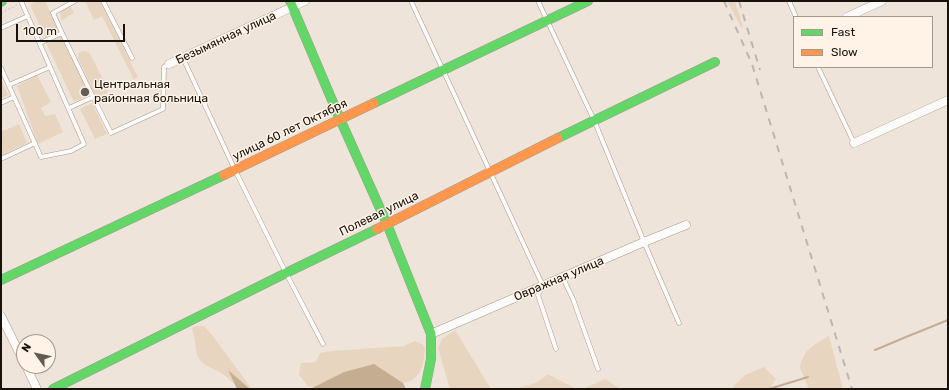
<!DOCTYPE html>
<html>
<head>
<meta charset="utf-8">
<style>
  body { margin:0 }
  #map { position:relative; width:949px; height:390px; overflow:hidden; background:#efe4d9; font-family:Rubik,sans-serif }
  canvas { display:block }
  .frame { position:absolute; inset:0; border:2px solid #19120c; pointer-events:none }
  .legend { position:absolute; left:793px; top:16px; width:140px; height:52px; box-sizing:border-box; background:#fff3e7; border:1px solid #a3998f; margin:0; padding:5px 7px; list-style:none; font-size:12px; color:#19120c }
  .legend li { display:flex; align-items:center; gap:8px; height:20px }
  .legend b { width:20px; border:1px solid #a3998f }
  .north { position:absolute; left:16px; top:334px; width:40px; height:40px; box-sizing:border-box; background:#fff3e7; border:1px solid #a3998f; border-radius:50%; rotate:303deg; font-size:11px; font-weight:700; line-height:16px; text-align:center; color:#19120c }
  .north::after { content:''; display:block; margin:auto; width:14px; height:18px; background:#645c54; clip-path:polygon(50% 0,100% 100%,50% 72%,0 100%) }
  .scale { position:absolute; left:16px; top:24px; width:109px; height:18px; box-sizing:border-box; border:2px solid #19120c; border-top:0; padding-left:5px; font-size:12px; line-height:14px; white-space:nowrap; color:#19120c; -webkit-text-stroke:3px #fff3e7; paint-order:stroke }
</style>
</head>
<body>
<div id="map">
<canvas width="949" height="390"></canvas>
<div class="frame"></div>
<ul class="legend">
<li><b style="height:5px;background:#63d668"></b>Fast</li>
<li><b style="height:5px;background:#ff974d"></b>Slow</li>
</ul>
<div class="north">N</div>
<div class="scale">100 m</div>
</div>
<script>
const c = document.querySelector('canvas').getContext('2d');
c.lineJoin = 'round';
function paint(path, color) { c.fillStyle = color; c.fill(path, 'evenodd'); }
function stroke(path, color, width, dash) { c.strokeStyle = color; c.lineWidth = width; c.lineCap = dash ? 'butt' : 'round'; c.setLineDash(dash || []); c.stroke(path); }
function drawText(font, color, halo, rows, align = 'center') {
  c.font = font + ' Rubik,sans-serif'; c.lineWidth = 3; c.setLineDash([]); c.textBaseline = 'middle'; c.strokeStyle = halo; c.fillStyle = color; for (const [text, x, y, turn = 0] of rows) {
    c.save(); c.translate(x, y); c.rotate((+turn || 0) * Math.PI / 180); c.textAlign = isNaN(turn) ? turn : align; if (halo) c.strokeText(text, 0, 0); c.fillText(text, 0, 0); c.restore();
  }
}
paint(new Path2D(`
  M37,1H45L60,32L46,39L30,5Z
  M85,1H100L138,77L134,80L102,16L94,20Z
  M727,1H735L743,27H741Z
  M70,5L74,13L61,21L60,11Z
  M62,36L90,94L74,102L46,43Z
  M81,51H85L89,52L108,89C106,97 102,99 95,95L78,58V54Z
  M37,75L51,102L41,108L45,116L55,114L63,132L38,144L17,86Z
  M1,79L8,95L1,99Z
  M92,103L107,134L95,139L80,109Z
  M19,124L27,143L1,156V132Z
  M198,326H204L212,335L252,389H250L229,372L235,385C231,381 226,376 221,373C215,369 204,366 200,360C193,350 197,340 192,330L193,327Z
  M455,330L491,389H450L438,348L442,339Z
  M829,336L843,389H809L800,368L801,362L806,352L815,344Z
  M415,341L422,344L425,348C424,360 423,373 412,380C409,382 405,382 403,383L374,364L344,372L314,387L308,386L299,375L301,363L316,362L320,353L332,351L404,346Z
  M764,367L776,379L770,389H731L745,375Z
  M548,374L576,389H515L538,382Z
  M605,379L621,389H583Z`), '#e8d5c0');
paint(new Path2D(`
  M374,364L403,383L406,389H310L344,372Z
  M228,370L250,389H237Z`), '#c5ad92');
stroke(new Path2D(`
  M875,350L906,337L948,320
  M769,389L808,377`), '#c5ad92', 2);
const lane = new Path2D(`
  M103,1L132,58
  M411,1L543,286L538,295L556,349
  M538,1L594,120L644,242L679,323
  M789,1L796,17
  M1,28L28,16
  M62,33L53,13L75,1
  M40,43L62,33L93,97
  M183,58L235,170L286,273L323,344
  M818,67L854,143
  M1,68L41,157L71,151L84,144L21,1
  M9,85L50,67
  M1,103L14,97
  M69,108L93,97L111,133L163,109L164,67L169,64
  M1,159L35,143
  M563,278L573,299L598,369`);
const street = new Path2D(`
  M847,17L882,1
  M169,64L305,1
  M854,143L948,100
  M1,316L24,362
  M431,334L644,242L686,225
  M26,366L37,389`);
const fast = new Path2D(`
  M290,1L340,119L387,224L431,334V359L425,389
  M1,2L2,1
  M374,103L588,1
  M558,138L715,62
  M1,280L224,175
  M53,389L286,273L377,229`);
const slow = new Path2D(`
  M224,175L374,103
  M377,229L558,138`);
stroke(lane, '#a39b93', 5);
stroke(street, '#a39b93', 9);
stroke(fast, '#a39b93', 10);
stroke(slow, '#a39b93', 10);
stroke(new Path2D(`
  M1,13L17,5`), '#d5d2cf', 1.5, [2, 2]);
stroke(lane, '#fdfbf9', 4);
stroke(street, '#fdfbf9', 8);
stroke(fast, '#63d668', 9);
stroke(slow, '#ff974d', 9);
stroke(new Path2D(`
  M724,1L752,64L852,389
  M739,1L760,70`), '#b9b6b4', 2, [7, 7]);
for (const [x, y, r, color] of [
  [85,92,5,"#645c54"]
]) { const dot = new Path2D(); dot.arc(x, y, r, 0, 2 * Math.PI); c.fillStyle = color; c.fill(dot); stroke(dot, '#fff3e7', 1.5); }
drawText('12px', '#19120c', '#fff3e7', [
  ["Безымянная улица",226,38,-25],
  ["улица 60 лет Октября",290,130,-26],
  ["Полевая улица",379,214,-26],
  ["Овражная улица",559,279,-23]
]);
drawText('12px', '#19120c', '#fff3e7', [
  ["Центральная",94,85],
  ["районная больница",94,99]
], 'left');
</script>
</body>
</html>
